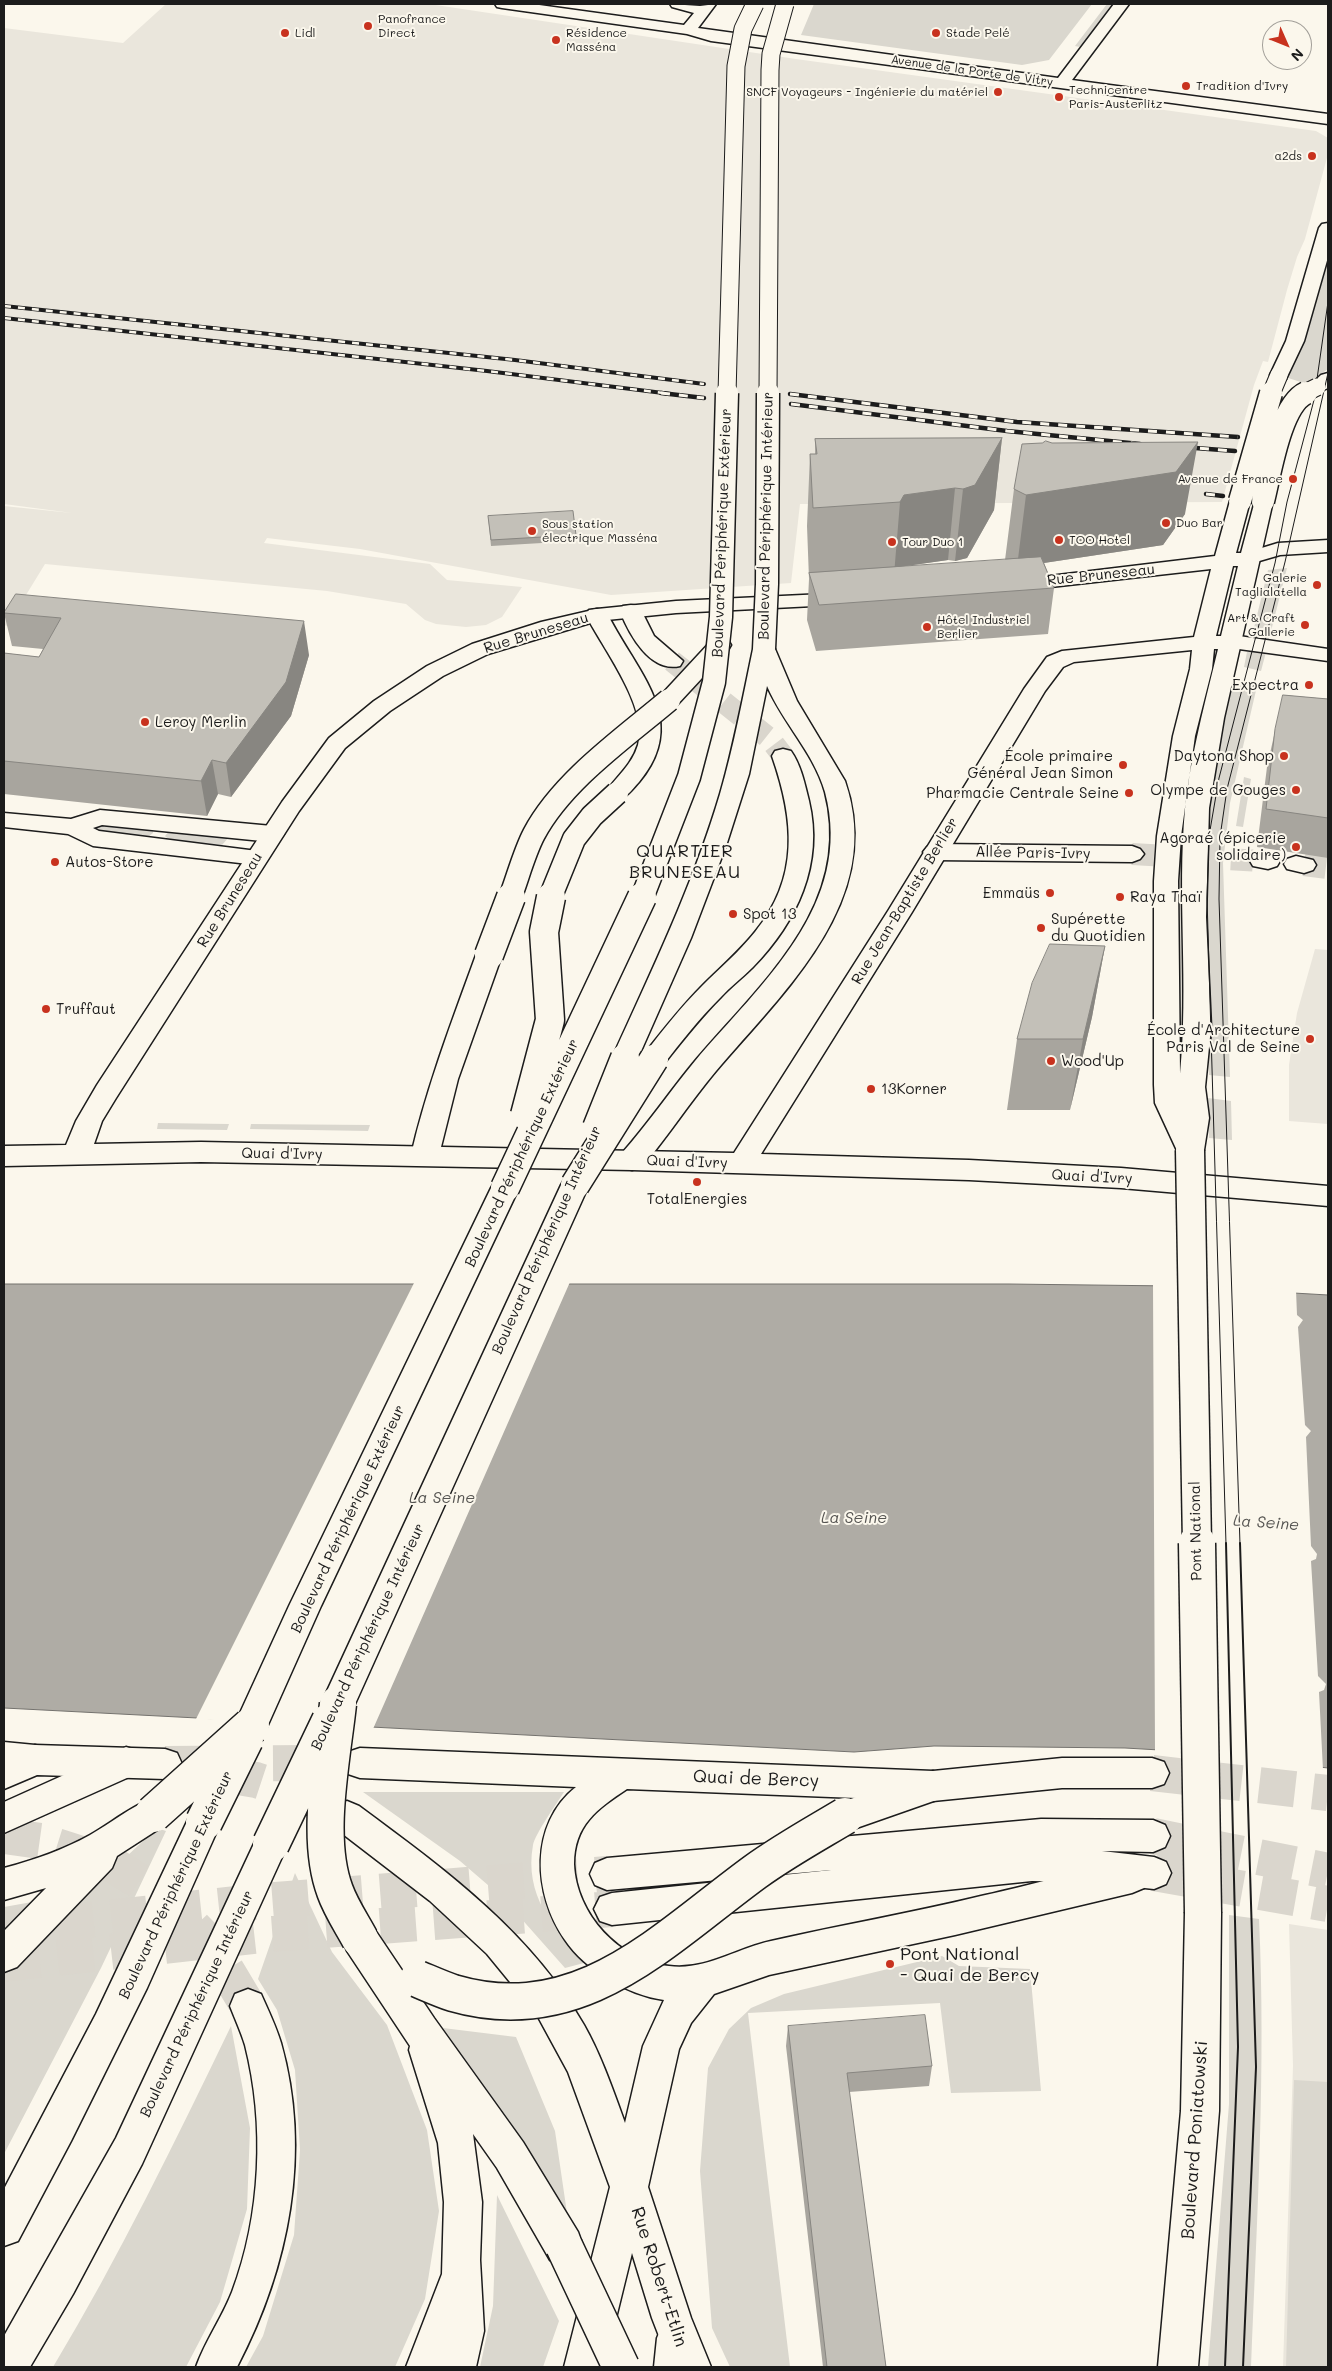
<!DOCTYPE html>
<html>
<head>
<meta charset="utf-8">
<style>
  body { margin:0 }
  #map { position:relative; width:1332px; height:2371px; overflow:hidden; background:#fbf7ec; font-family:Mali,sans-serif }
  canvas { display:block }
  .frame { position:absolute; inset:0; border:5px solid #1c1c1c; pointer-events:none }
  .north { position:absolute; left:1262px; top:20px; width:50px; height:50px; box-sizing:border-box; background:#fbf7ec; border:1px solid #a29f99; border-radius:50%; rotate:134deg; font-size:14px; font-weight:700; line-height:20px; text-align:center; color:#1c1c1c }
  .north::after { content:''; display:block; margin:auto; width:18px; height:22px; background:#c8321e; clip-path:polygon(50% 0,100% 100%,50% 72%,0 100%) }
</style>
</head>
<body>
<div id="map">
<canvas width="1332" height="2371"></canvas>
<div class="frame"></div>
<div class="north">N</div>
</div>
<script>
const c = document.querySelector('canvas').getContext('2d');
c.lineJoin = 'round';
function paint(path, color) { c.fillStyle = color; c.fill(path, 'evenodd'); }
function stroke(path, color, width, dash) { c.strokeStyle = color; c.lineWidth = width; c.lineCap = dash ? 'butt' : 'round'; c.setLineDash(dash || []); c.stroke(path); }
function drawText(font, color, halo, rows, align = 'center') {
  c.font = font + ' Mali,sans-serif'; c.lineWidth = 4; c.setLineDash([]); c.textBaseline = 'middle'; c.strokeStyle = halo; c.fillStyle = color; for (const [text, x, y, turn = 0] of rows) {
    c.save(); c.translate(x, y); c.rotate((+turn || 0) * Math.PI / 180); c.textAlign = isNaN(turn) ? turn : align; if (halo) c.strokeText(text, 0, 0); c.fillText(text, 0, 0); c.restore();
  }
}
paint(new Path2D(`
  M166,4H429L796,59L1316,131L1328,138V154L1305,239L1297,257L1287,290L1268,362L1263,361L1254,385L1222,502L800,504L791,583L611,595L360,549L267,538L264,543L430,564L447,580L522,587L502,617L486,625L466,627L436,624L425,620L406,604L327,591L45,564L7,626L4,625V506L72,513L4,504V28L123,43Z
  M1315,949L1328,950V1124L1289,1121V1065L1297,1013Z
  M1289,1924L1328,1930V2367H1283L1293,2066Z`), '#eae6dc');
paint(new Path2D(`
  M814,4H1092L1049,60L1022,65L801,35Z
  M1107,4H1112L1080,47L1075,46Z
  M1328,252V369L1307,384L1285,377L1297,357Z
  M1287,568L1268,643L1252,636L1268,570Z
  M1247,652H1266L1261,671L1244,667Z
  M1232,682L1257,686L1230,803L1223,863L1230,1077L1209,1075C1206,984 1200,892 1208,801C1211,761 1223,721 1232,682Z
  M1244,777L1251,779L1243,827L1236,826Z
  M100,824L153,830V833L148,837L96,831L95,829Z
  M170,830L230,836L222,845L169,840L165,836Z
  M1177,836L1187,837L1183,1074L1176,1073Z
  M1208,1098L1231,1101L1232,1140L1209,1138Z
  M158,1123L229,1124L227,1130L157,1129Z
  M251,1124L370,1125L368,1131L250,1129Z
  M363,1792H564C557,1803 535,1834 533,1845C524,1895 553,1928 584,1963L565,1968L503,1898L460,1861Z
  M157,1828L166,1831L101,1968L4,2154V1974L67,1912Z
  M295,1873L332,1952L387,2025L427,2130L439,2211L425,2299L395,2367H246L263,2336L294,2235L300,2150L295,2070L277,2010L258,1979Z
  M32,1902L4,1929V1907Z
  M1229,1915L1259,1919C1266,2068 1257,2218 1251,2367H1208L1229,2104Z
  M942,1956L959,1966L1030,1969L1041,2091L951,2093L940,2003L748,2013L790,2367H730L712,2328L700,2171L708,2068L729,2029L751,2008L784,1994Z
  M231,2026L250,2128L247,2209L220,2302L186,2367H53C119,2257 175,2142 231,2026Z
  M443,2028L516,2037L555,2131L568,2220L511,2123Z
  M1294,2080L1328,2082V2367H1286Z
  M497,2195L559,2321L543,2367H480L493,2306Z`), '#dad7ce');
const water = new Path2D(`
  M4,1284H1009L1173,1286L1328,1295V1768L1177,1751L1125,1748L934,1746L854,1752L4,1708Z`);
paint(water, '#afaca5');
stroke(water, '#74726e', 1);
paint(new Path2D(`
  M570,1282L373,1729L196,1719L414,1283Z
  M1153,1283L1296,1290L1297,1315L1303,1320L1298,1327L1305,1425L1311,1431L1306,1437L1311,1546L1317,1554L1316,1559L1311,1561L1318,1676L1326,1684L1324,1690L1319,1692L1323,1770L1155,1752Z`), '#fbf7ec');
stroke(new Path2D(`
  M1132,854L1262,861
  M1304,865L1328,868`), '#dad6cd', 22, [22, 11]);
stroke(new Path2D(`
  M165,1764L328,1763
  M1152,1773L1328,1793
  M226,1775L256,1780L314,1799
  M1153,1836L1328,1871
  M1154,1873L1328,1904`), '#dad6cd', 36, [36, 18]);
stroke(new Path2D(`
  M672,661L770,739L783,756`), '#dad6cd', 22, [22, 11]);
stroke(new Path2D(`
  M4,1836L40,1841L110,1863L168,1900L212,1946L248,2006
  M4,1929L263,1901L607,1874
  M4,1964L270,1934L612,1909`), '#dad6cd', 36, [36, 18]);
const minor = new Path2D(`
  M495,4H532L684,25L694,13L672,7L670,4L700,6L716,4L698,28L1058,78L1114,4H1129L1072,80L1328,114V124L711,41L687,34L502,8L497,7Z
  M1328,540V552L1280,555L1249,564L1242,562L1239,558L1242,554L1278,543Z
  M1232,635L1328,649V661L1224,647L1221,642L1224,637Z
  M100,810L272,826L280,829L284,834L280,839L272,842L102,825L93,828L99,831L265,852L269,857L265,862L257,865L93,846L68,834L4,827V813L71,819Z
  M935,844L1132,846L1140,849L1144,854L1140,859L1132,862L935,860L927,857L923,852L927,847Z
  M1262,853L1277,856L1280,861L1277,866L1268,869L1253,866L1250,861L1253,856Z
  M1296,856L1313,860L1316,865L1313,870L1304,873L1287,869L1284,864L1287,859Z`);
const major = new Path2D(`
  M1328,223V257L1304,341L1286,379H1272L1270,375L1286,341L1319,228L1322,224Z
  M1328,373V388L1317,393L1310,391L1308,387L1321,375Z
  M1240,495L1247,497L1250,501L1236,553H1241L1256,497L1263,495L1270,497L1273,501L1224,718L1209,808L1206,917L1211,1027L1205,1087L1209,1118L1204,1150L1200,1157L1190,1160L1180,1157L1155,1103L1154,1085V881L1157,836L1173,736L1190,669L1192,650L1074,662L1063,667L1045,691L912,912L761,1154L969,1160L1121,1168L1328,1186V1206L1121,1188L969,1180L632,1170L201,1162L4,1166V1146L66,1145L76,1121L97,1085L282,802L329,738L374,701L427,666L472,644L541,622L597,609L676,601L845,593L853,594L856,599L853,604L676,613L597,621L488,654L443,676L390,711L345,748L299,811L116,1098L102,1121L94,1144L201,1142L734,1153L888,911L1024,689L1047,657L1062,651L1194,637L1211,569L1015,591L1008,589L1004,585L1008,581L1215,556L1230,501L1233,497ZM1233,566H1238L1221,636H1216ZM1214,649H1218C1206,699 1190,758 1185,809C1177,897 1189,986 1180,1074L1178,881L1181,836L1195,736L1212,669Z
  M35,1745L165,1749L177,1753L182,1764L177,1775L165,1779L37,1775L4,1789V1758Z
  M360,1748L933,1771L1062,1758H1152L1164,1762L1169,1773L1164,1784L1152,1788H1062L933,1801L627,1789C597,1809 574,1825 574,1864C576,1914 619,1961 669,1966C705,1971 737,1948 771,1941C841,1925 911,1913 981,1896C1032,1885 1081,1870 1132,1861L1144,1866L1149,1877L1144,1888L1132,1893L955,1935L769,1975L714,1994L691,2023L679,2049L648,2187L691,2318L711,2367H671L652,2318L632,2253L604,2367H564L610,2187L568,2072L537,2015L487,1954L430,1901L335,1828L330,1817L335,1806L347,1801L359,1806C444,1869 530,1931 584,2025C601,2055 613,2090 625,2123L643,2046L664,2000C628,1995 585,1970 565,1940C533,1894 529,1824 576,1787L360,1778L348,1774L343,1763L348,1752Z
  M1203,1896L1215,1901L1221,1913L1219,2111L1198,2367H1158L1181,2111L1185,1913L1191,1901Z`);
const highway = new Path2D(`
  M631,605L639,606L654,636L683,661L680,666C650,673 629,634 620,611L623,606Z
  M597,609L605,610L608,615C637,673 691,720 639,782C629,793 624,802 609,798L605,793C616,777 632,765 638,745C649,707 603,649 586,615L589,610Z
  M720,638L728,640L731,645L728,650L677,705L669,707L661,705L658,700L661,695L712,640Z
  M764,642L772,644L775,649L797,701L845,781C886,899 785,990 716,1071C690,1102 668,1136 642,1167L632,1170L622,1167L618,1160L622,1153C648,1124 670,1091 695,1061C760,984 855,905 825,792C814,753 783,723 767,686L749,774L726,846L691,938L638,1058L634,1064L625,1067L616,1064L612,1058C651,972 693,885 720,794C734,746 743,697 753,649L756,644Z
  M783,749L791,751C801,765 805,785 809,801C824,864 797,922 753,967C742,978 730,987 720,998C699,1019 681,1042 663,1065L654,1068L645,1065L641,1059L645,1053C663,1030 681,1007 702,986C720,968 739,952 755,932C800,877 794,819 772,756L775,751Z
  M489,947L498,949L502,955L458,1079L439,1155L435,1162L425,1165L415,1162L411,1155C427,1086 452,1021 476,955L480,949Z
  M575,1175L585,1178L589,1185L355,1704L350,1714L338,1719L326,1714L321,1704L561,1185L565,1178Z
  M505,1178L515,1181L519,1188L321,1606L263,1736L251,1741L239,1736L234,1726L289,1606L491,1188L495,1181Z
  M4,1742L35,1745L47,1749L52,1760L47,1771L35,1775L4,1772Z
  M126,1747L138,1751L143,1762L138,1773L4,1833V1802Z
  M933,1771L945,1775L950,1786L945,1797L845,1832L833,1827L828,1816L833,1805Z
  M153,1798L165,1803L170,1814L165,1825L117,1856L112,1868L17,1967L4,1972V1931L46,1888L4,1900V1868C34,1860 63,1850 90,1835C111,1823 130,1807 153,1798Z
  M204,1806L216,1811L221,1822L147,1988L71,2141L18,2241L4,2246V2189L96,2014L192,1811Z
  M1041,1819L1153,1820L1165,1825L1170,1836L1165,1847L1153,1852L1102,1851L1154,1857L1166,1862L1171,1873L1166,1884L1154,1889L1089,1882L1032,1881L612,1925L600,1921L594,1909L600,1897L612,1893L831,1870L607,1890L595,1885L590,1874L595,1863L607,1858Z
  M271,1828L283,1833L288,1844L142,2164L73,2294L30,2367H4V2336L116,2138L259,1833Z
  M360,1922L373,1927L434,2018L523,2142L578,2232L583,2246L578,2260L564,2265L550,2260L497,2168L473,2134L482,2202L480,2260L484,2331L476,2367H406L442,2274L444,2202L438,2143L409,2050L410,2046L347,1951L342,1939L347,1927Z
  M248,1989L261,1994C268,2010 276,2026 281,2043C312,2153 289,2268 237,2367H196C205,2341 222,2318 232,2292C261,2215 265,2124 245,2045C241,2032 235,2019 230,2006L235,1994Z
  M677,2318L691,2324L697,2338L694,2367H654L657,2338L663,2324Z`);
stroke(minor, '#1c1c1c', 3);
stroke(major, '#1c1c1c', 3);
stroke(highway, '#1c1c1c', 3);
paint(minor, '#fbf7ec');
paint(major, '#fbf7ec');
paint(highway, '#fbf7ec');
stroke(new Path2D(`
  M1226,1544L1207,898L1209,836L1219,778L1275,563L1287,502L1314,400L1328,302
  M1240,1544L1219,899L1220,837L1227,789L1285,562L1328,373`), '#1c1c1c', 1);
stroke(new Path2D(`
  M1240,1543L1256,2067L1243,2367
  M1225,2367L1238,2047L1226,1543`), '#1c1c1c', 2);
const railFar1 = new Path2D(`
  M4,306L515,360L704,384
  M4,318L487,371L671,394`);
const rail = new Path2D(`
  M661,393L704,398
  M790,394L1017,422L1238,437
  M791,404L1007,431L1140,444
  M1182,447L1235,451
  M1206,494L1223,496`);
stroke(railFar1, '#1c1c1c', 4);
stroke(rail, '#1c1c1c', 4.5);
stroke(railFar1, '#fbf7ec', 2.5, [7]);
stroke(rail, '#fbf7ec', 3, [9]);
const majorBridgeFar3 = new Path2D(`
  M1271,394L1279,375
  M1303,394L1317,387`);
const majorBridgeFar2 = new Path2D(`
  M1240,501L1271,393
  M1263,501C1270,474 1280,405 1306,393`);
const majorBridgeFar1 = new Path2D(`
  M1190,1150L1197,1544`);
const majorBridge = new Path2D(`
  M1197,1543L1203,1913`);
const highwayBridgeFar3 = new Path2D(`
  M727,394L736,66L743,29L755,4
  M768,394L770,70L771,54L785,4`);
const highwayBridgeFar2 = new Path2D(`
  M764,649L767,584L768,393
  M510,898C518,877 524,853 534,834C562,781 624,738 669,700
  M550,898L574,839L592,816L617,793
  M642,898L689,777L714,682L721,617L727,393`);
const highwayBridgeFar1 = new Path2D(`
  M489,955L511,897
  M525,1115L550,1020L544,932L551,897
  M597,1128L625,1058
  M575,1185L654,1059
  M505,1188L642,897`);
const highwayBridge = new Path2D(`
  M338,1704C332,1760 315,1838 335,1891C341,1908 352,1924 360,1939
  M153,1814L251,1726
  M204,1822L245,1739
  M271,1844L330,1721
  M418,1979C430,1984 441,1989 453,1993C580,2030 662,1940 755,1872C784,1851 815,1834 845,1816
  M564,2246L621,2367`);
stroke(majorBridgeFar3, '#1c1c1c', 19, []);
stroke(majorBridgeFar2, '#1c1c1c', 25, []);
stroke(majorBridgeFar1, '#1c1c1c', 31, []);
stroke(majorBridge, '#1c1c1c', 39, []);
stroke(highwayBridgeFar3, '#1c1c1c', 19, []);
stroke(highwayBridgeFar2, '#1c1c1c', 25, []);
stroke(highwayBridgeFar1, '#1c1c1c', 31, []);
stroke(highwayBridge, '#1c1c1c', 39, []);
stroke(majorBridgeFar3, '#fbf7ec', 17);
stroke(majorBridgeFar2, '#fbf7ec', 22);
stroke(majorBridgeFar1, '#fbf7ec', 28);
stroke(majorBridge, '#fbf7ec', 36);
stroke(highwayBridgeFar3, '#fbf7ec', 17);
stroke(highwayBridgeFar2, '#fbf7ec', 22);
stroke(highwayBridgeFar1, '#fbf7ec', 28);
stroke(highwayBridge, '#fbf7ec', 36);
paint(new Path2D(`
  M1002,438L994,510L967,558L955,561L948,560L899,567L1005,560L1014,489L1185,514L1163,545L1044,563L1054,588L1048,634L816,651L807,620L809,579L807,526L810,454H815V439Z
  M488,516L576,535V541L491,546Z
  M16,594L309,655L291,716L231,797L218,794L207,816L4,794V653L39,657L43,649L12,646L4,613Z
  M1283,695L1328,699V858L1257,847L1267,767Z
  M1105,946L1092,1017L1070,1110H1007L1017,1039Z
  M788,2026L932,2066L929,2086L849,2092L886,2367H823L786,2046Z`), '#a8a59e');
paint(new Path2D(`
  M1002,438L994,510L967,558L955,561L963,489Z
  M1198,442L1185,514L1163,545L1017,567L1026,495Z
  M955,488L948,560L899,567L894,575L900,502L904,495Z
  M304,621L309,655L291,716L231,797L226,763Z
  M212,760L218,794L207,816L201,781Z
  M1105,946L1092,1017L1070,1110L1083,1039Z`), '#888681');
const building = new Path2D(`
  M1002,438L975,485L963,489L955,488L904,495L900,502L813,508L810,454H817L815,439Z
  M1046,441L1052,443L1198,442L1176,472L1026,495L1014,489L1022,444L1042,443Z
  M573,511L576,535L491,540L488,516Z
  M1041,557L1054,588L819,605L809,573Z
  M16,594L304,621L286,682L226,763L212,760L201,781L4,761V653L39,657L61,618L4,613Z
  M1283,695L1328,699V818L1266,809L1275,729Z
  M1050,944L1105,946L1083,1039H1017L1032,983Z
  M925,2015L932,2066L847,2073L886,2367H827L788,2026Z`);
paint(building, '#c3c0b8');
stroke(building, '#888681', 1);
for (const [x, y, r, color] of [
  [368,26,5,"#c8321e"],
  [285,33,5,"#c8321e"],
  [936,33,5,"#c8321e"],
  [556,40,5,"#c8321e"],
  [1186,86,5,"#c8321e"],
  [998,92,5,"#c8321e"],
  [1059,97,5,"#c8321e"],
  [1312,156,5,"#c8321e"],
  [1293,479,5,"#c8321e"],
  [1166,523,5,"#c8321e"],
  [532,531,5,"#c8321e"],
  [1059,540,5,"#c8321e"],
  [892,542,5,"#c8321e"],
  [1317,585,5,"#c8321e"],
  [1305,625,5,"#c8321e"],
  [927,627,5,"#c8321e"],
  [1309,685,5,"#c8321e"],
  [145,722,5,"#c8321e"],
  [1284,756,5,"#c8321e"],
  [1123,765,5,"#c8321e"],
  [1296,790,5,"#c8321e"],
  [1129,793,5,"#c8321e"],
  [1296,847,5,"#c8321e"],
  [55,862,5,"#c8321e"],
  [1050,893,5,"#c8321e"],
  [1120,897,5,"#c8321e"],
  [733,914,5,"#c8321e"],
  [1041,928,5,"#c8321e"],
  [46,1009,5,"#c8321e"],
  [1310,1039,5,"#c8321e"],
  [1051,1061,5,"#c8321e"],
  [871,1089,5,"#c8321e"],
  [697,1182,5,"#c8321e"],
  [890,1964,5,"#c8321e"]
]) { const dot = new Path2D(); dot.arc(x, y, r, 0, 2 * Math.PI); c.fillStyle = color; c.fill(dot); stroke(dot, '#fbf7ec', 2); }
drawText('12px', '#1c1c1c', '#fbf7ec', [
  ["Panofrance",378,19],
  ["Direct",378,33],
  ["Lidl",295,33],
  ["Résidence",566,33],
  ["Masséna",566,47],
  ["Stade Pelé",946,33],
  ["Tradition d'Ivry",1196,86],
  ["Technicentre",1069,90],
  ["Paris-Austerlitz",1069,104],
  ["SNCF Voyageurs - Ingénierie du matériel",988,92,"right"],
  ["a2ds",1302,156,"right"],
  ["Avenue de France",1283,479,"right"],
  ["Duo Bar",1176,523],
  ["Sous station",542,524],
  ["électrique Masséna",542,538],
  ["TOO Hotel",1069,540],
  ["Tour Duo 1",902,542],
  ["Galerie",1307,578,"right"],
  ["Taglialatella",1307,592,"right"],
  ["Art & Craft",1295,618,"right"],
  ["Gallerie",1295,632,"right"],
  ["Hôtel Industriel",937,620],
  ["Berlier",937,634]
], 'left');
drawText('12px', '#1c1c1c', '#fbf7ec', [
  ["Avenue de la Porte de Vitry",972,71,8]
]);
drawText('15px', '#1c1c1c', '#fbf7ec', [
  ["Boulevard Périphérique Intérieur",766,516,-89],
  ["Boulevard Périphérique Extérieur",722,533,-88],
  ["Rue Bruneseau",1101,575,-6],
  ["Rue Bruneseau",536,633,-17],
  ["Allée Paris-Ivry",1033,853,1],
  ["Rue Bruneseau",230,900,-58],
  ["Rue Jean-Baptiste Berlier",905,901,-59],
  ["Boulevard Périphérique Extérieur",522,1153,-65],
  ["Quai d'Ivry",282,1154,1],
  ["Quai d'Ivry",687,1162,2],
  ["Quai d'Ivry",1092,1177,3],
  ["Boulevard Périphérique Intérieur",547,1240,-66],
  ["Boulevard Périphérique Extérieur",348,1519,-65],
  ["Pont National",1196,1531,-91],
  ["Boulevard Périphérique Intérieur",368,1637,-65],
  ["Boulevard Périphérique Extérieur",176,1885,-65],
  ["Boulevard Périphérique Intérieur",197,2004,-65]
]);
drawText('15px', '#1c1c1c', '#fbf7ec', [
  ["Expectra",1299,685],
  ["Leroy Merlin",155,722,"left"],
  ["École primaire",1113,756],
  ["Général Jean Simon",1113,773],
  ["Daytona Shop",1274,756],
  ["Olympe de Gouges",1286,790],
  ["Pharmacie Centrale Seine",1119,793],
  ["Agoraé (épicerie",1286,838],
  ["solidaire)",1286,855],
  ["Autos-Store",65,862,"left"],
  ["Emmaüs",1040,893],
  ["Raya Thaï",1130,897,"left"],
  ["Spot 13",743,914,"left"],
  ["Supérette",1051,919,"left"],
  ["du Quotidien",1051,936,"left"],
  ["Truffaut",56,1009,"left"],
  ["École d'Architecture",1300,1030],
  ["Paris Val de Seine",1300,1047],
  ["Wood'Up",1061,1061,"left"],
  ["13Korner",881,1089,"left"],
  ["TotalEnergies",697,1199,"center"]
], 'right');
drawText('italic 16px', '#575653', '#fbf7ec', [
  ["La Seine",442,1498],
  ["La Seine",854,1518],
  ["La Seine",1266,1523,4]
]);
c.letterSpacing = '1px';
drawText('18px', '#1c1c1c', '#fbf7ec', [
  ["QUARTIER",685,851],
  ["BRUNESEAU",685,872]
]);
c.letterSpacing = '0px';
drawText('18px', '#1c1c1c', '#fbf7ec', [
  ["Quai de Bercy",756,1779,2],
  ["Boulevard Poniatowski",1195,2140,-86],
  ["Rue Robert-Etlin",659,2277,72]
]);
drawText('18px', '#1c1c1c', '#fbf7ec', [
  ["Pont National",900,1954],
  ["- Quai de Bercy",900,1975]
], 'left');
</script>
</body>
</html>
